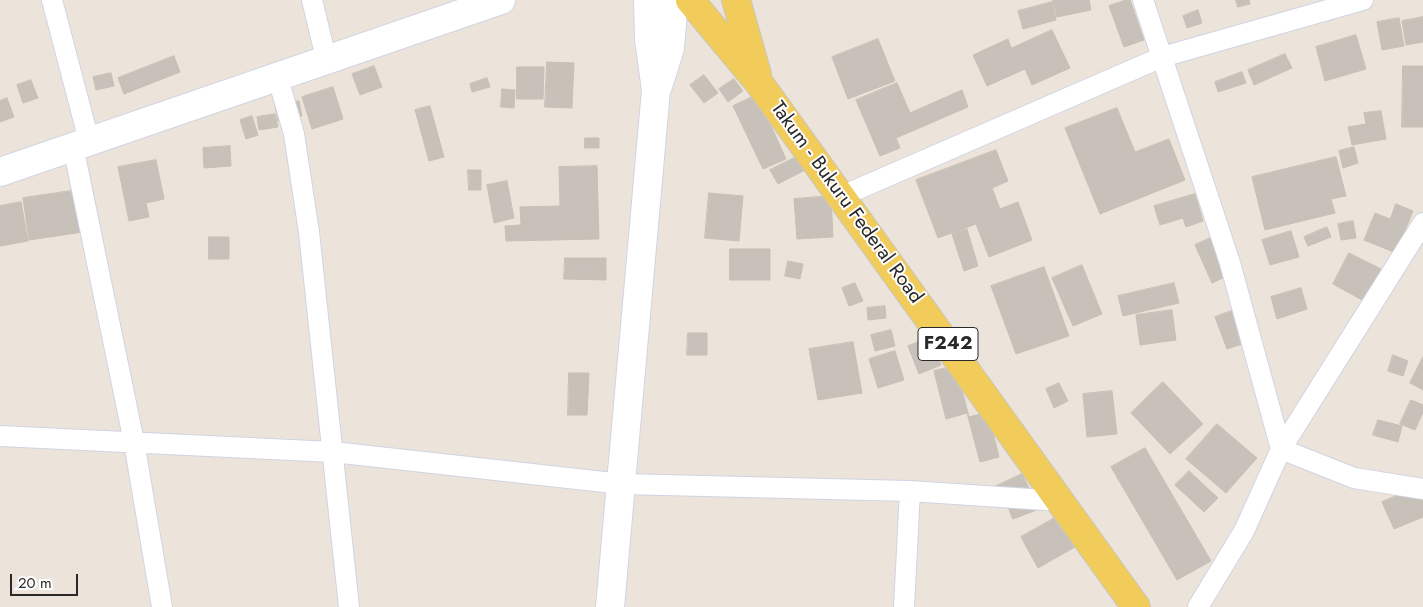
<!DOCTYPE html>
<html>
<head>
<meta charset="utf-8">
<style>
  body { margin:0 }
  #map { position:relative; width:1423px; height:607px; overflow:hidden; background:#ece4da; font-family:Jost,sans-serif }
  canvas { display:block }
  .scale { position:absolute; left:10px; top:574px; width:68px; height:22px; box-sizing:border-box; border:2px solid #292929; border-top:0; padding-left:6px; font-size:15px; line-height:18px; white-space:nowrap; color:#292929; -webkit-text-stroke:4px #fff; paint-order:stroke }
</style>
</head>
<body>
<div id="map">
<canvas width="1423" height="607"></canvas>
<div class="scale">20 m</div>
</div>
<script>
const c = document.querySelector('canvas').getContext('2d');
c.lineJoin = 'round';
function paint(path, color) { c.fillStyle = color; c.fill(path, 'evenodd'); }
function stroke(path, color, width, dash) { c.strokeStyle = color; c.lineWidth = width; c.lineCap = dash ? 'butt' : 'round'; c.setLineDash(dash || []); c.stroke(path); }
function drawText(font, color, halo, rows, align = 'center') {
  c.font = font + ' Jost,sans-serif'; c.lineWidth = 4; c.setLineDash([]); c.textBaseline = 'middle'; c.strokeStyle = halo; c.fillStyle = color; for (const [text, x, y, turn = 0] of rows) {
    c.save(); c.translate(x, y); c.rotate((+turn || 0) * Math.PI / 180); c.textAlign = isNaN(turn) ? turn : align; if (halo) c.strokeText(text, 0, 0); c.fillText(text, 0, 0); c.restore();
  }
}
const building = new Path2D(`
  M1053,0H1089L1091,10L1057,17Z
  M1126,0H1130L1144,40L1124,47L1109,6Z
  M1236,0H1249L1250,4L1238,7Z
  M1052,2L1056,20L1023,29L1018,11Z
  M1198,10L1202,23L1187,28L1183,16Z
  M1423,17V42L1406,45L1402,21Z
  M1399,18L1404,46L1382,50L1377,22Z
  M1052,30L1070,68L1032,85L1025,69L987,86L973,55L1008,39L1011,48Z
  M1356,35L1366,69L1325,81L1316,47Z
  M878,39L895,81L848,99L832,57Z
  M1285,54L1292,68L1254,85L1248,70Z
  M174,56L180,72L124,94L118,78Z
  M547,62L574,63L572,108L545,107Z
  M374,66L382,87L360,95L352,74Z
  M1403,66H1423V127H1402Z
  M517,67H544L543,99H517Z
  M1242,72L1246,83L1218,92L1215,82Z
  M111,73L114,86L96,90L93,77Z
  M704,75L718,93L704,103L690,85Z
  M487,78L490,87L472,92L470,84Z
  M734,79L743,91L728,102L719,89Z
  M31,80L38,98L23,103L17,85Z
  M897,83L910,113L962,90L968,107L896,138L900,148L880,156L856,100Z
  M333,87L343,119L312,129L302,97Z
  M502,89L515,90L514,108L501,107Z
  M757,95L786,159L763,169L733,106Z
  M7,98L14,117L0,122V101Z
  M299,101L302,116L278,121L275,106Z
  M430,106L444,157L429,161L415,110Z
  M1117,108L1135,152L1169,139L1185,180L1100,214L1065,128Z
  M1381,111L1386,139L1352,145L1348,127L1366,124L1364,113Z
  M275,114L278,127L259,130L257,117Z
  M252,116L258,135L246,139L240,120Z
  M585,138H599V148H585Z
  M230,146L231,166L204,168L203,148Z
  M1354,147L1358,163L1343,168L1339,151Z
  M996,150L1008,181L992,188L1000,209L1018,202L1032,240L989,257L976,224L938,238L916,180Z
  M800,155L807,169L778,184L770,170Z
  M1336,157L1346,196L1331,199L1335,213L1265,230L1252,177Z
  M156,160L164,199L146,203L149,217L129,221L118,167Z
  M597,166L599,239L506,241L505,226L521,225L520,207L560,206L559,167Z
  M468,170H481V190H469Z
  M507,181L514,218L494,223L487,185Z
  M78,190L83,232L29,240L23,198Z
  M709,193L743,196L739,241L705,238Z
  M1195,194L1203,221L1186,227L1183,218L1160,225L1154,206Z
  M831,196L833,237L797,239L794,199Z
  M21,202L28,241L0,246V206Z
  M1396,204L1413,211L1396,253L1364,240L1375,213L1390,219Z
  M1353,221L1356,238L1341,240L1338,224Z
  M1327,227L1331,237L1308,246L1304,237Z
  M967,229L978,266L964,271L952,234Z
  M1291,231L1299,257L1270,265L1262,240Z
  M1219,234L1236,272L1212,283L1195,245Z
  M209,237H229V259H209Z
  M730,249H770V280H730Z
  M1349,253L1381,269L1364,301L1333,284Z
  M565,258H606V280L564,279Z
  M788,261L803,264L800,279L785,276Z
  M1082,265L1102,314L1073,326L1052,278Z
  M1044,267L1069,336L1016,354L991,286Z
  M855,283L863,301L849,306L842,288Z
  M1174,283L1179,303L1123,316L1118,296Z
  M1301,288L1307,309L1277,319L1271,297Z
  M885,306L886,318L868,320L867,308Z
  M1242,307L1254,340L1227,349L1215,317Z
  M1172,310L1176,340L1140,345L1136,315Z
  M891,330L895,346L875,351L871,335Z
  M688,333H707V355H687Z
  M930,338L941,365L919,374L908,346Z
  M853,342L862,393L818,400L809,349Z
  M895,351L904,380L878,388L869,359Z
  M1393,355L1408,361L1403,376L1388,371Z
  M1423,357V390L1410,383Z
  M956,366L969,417L988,412L999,457L980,462L967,413L946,419L934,371Z
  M569,373H589L587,415H568Z
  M1163,382L1203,424L1170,454L1131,413Z
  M1059,383L1068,401L1054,408L1046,389Z
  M1112,391L1117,434L1087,437L1083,394Z
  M1411,400L1423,405V412L1415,430L1400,424Z
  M1378,420L1402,426L1398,442L1373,435Z
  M1217,424L1257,458L1226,493L1186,459Z
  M1145,448L1211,561L1177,580L1111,467Z
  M1189,471L1218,498L1204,512L1175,485Z
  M1022,474L1029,488L998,504L990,489Z
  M1417,487L1423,502V517L1394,529L1382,502Z
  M1007,504L1042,508L1013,519Z
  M1058,516L1075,547L1038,568L1021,537Z`);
paint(building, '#c7c1ba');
stroke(building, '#c7c0b4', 1);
const street = new Path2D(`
  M52,0L89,141
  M312,0L326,58
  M1143,0L1230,263L1281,449L1354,478L1423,489
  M277,75L294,134L309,232L349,607
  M73,146L134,442L162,607
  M842,196L1162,57L1363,0
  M0,436L333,452L622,484L910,491L1060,501
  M904,607L910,491
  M1198,607L1244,531L1281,449L1423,223`);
const secondary = new Path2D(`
  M658,86L670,48L674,0
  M0,172L501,0
  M610,607L656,90L649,39L648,0`);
const primary = new Path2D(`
  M690,0L759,83L1136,607
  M736,0L757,74`);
stroke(street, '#d0d4e2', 22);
stroke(secondary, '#d0d4e2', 30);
stroke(primary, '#c7c7c7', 30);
stroke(street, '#fff', 20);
stroke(secondary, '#fff', 28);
stroke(primary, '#f1cc5a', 28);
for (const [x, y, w] of [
  [948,344,60]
]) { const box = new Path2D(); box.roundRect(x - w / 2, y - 16.5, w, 33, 4); c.fillStyle = '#fff'; c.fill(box); stroke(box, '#292929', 1); }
drawText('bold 19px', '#292929', null, [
  ["F242",948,344]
]);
drawText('20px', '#292929', '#fff', [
  ["Takum - Bukuru Federal Road",846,203,54]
]);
</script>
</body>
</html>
